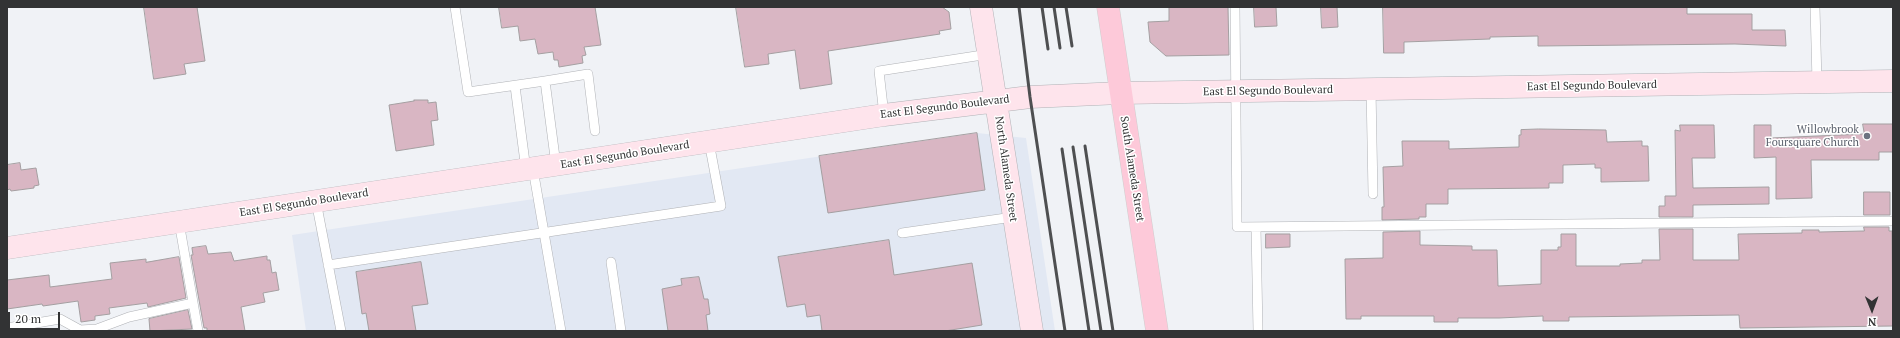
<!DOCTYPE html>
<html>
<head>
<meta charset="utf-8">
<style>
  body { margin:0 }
  #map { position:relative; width:1900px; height:338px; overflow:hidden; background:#f0f2f6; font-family:"PT Serif",serif }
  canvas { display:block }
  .frame { position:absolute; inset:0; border:8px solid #323334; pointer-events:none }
  .north { position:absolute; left:1852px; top:290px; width:40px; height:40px; -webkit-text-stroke:3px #fff; paint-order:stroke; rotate:179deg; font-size:11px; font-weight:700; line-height:16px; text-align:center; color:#323334 }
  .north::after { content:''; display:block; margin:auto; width:14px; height:18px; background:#323334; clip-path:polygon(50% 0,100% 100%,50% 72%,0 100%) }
  .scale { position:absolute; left:8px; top:312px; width:52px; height:18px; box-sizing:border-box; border:2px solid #323334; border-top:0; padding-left:5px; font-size:12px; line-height:14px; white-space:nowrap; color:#323334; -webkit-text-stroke:3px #fff; paint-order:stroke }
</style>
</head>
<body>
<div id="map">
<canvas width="1900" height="338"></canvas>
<div class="frame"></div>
<div class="north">N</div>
<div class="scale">20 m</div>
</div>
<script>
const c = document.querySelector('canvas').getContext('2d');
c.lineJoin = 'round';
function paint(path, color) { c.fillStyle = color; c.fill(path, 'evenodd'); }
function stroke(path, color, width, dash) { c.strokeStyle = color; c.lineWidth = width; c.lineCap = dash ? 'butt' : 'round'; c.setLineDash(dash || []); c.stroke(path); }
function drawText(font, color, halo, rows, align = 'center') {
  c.font = font + ' "PT Serif",serif'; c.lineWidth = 3; c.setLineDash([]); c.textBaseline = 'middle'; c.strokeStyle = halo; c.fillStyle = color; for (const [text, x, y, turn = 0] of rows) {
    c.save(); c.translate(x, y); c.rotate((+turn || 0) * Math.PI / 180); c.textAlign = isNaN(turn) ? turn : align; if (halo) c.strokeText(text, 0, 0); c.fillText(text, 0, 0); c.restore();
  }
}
paint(new Path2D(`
  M977,133L1026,138L1055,331H306L292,235Z`), '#e2e8f3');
const building = new Path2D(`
  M144,7H197L205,61L184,64L186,74L154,79Z
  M499,7H595L601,45L584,47L586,55L582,56L583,63L559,67L558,60H554L553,52L538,54L535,39L520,41L518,26L502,28Z
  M736,7H942L949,12L951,29L939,31L940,34L828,51L832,84L800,89L795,50L768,54L769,64L745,67Z
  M1172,7H1228L1229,55L1166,56L1150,42L1148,22L1169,21V8Z
  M1254,7H1276L1277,26L1255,27Z
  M1321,7H1337L1338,27L1322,28Z
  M1383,7H1687V14H1752V30H1785L1786,46L1735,44L1538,46V36L1490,37V39L1404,42V53H1384Z
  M414,100H428V103L436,102L438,120L431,121L434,145L396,151L389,105L414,101Z
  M1863,124H1893V152H1879V160H1811L1812,198L1776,199V157L1754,158V125H1771V138L1864,134Z
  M1680,125H1714L1715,158H1692L1693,188L1769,187V204L1693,205V217H1659V206H1665V196H1676L1675,130L1680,131Z
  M1539,129L1606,130L1607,142L1642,141V146H1648L1649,181L1601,182V168H1595V164L1563,165V183H1549V188L1448,189V204H1426V217H1419V219L1382,220V207H1384L1383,167L1403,166L1402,141H1449V149L1519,147V135H1521V130Z
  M977,133L985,190L828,213L819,156Z
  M20,163L21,170L36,168L39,185L34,186V188L11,191L10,189L7,190V165Z
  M1864,192H1890V215H1864Z
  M1864,227H1889V231H1892L1893,326L1740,328L1739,315L1569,317V321H1543V316L1499,318H1458V322H1434V316H1361V319H1346L1345,259L1383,258V232L1420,231V245L1472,246V250H1497L1498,286L1541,284V250H1558V247H1561V234H1576V266H1620V264L1642,263V260H1660L1659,229H1693V260H1739L1738,234L1802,233V230H1819V232L1864,231Z
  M1266,234H1290V247L1266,248Z
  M889,240L894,275L972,263L982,325L945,331H822L820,315L807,317L805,304L787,307L778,257Z
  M206,246L208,254L231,252L234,261L267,256V260H270L272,273L276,272L279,290L263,293L265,302L241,307L245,331H207V328H204L191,255H193L192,248Z
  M179,257L186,298L148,307L147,303L109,308L110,314L95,316V320L81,322L78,301L43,306L42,304L7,309V280L49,275L50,287L112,279L110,263L146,259V262Z
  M421,262L428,304L412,306L416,331H369L366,313L362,314L356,272Z
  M699,277L704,299H708L710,314L706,315L708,331H668L662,289L682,285L681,279Z
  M188,310L192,329L150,331L149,319Z`);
paint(building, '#d9b6c3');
stroke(building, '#a49fa1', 1);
const lane = new Path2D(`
  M455,7L468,92L545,81L556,165
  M1235,7L1237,227L1893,221
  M1815,7L1817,82
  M545,81L588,74L595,131
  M515,86L526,170
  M1371,89L1373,194
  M884,115L879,71L989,54
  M533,169L561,331
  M316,201L341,331
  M179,222L198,331
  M1256,227L1258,331
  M902,233L1013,217
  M611,262L621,331
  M328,265L721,206L709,142
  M7,328L60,319L80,330L97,329L129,317L193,303`);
const secondary = new Path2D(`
  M981,7L1032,331
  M7,248L884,115L1030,97L1120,93L1893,81`);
const primary = new Path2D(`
  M1108,7L1157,331`);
stroke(lane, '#b0b2b6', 10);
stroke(secondary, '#b0b2b6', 23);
stroke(primary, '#cecece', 23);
stroke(lane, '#fff', 9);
stroke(secondary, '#fee4ec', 22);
stroke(primary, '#fdc9d9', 22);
stroke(new Path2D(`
  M1019,7L1030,97L1065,331
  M1042,7L1048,49
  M1054,7L1060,48
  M1066,7L1072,46
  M1085,146L1113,331
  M1073,147L1101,331
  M1062,149L1089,331`), '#4e4f51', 3);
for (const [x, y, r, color] of [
  [1867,136,4,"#6b7280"]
]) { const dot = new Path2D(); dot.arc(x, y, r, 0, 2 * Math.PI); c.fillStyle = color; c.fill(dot); stroke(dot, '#fff', 1.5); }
drawText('11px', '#323334', '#fff', [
  ["East El Segundo Boulevard",1592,86,-1],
  ["East El Segundo Boulevard",1268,91,-1],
  ["East El Segundo Boulevard",945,107,-7],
  ["East El Segundo Boulevard",625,155,-9],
  ["North Alameda Street",1006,169,82],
  ["South Alameda Street",1132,169,81],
  ["East El Segundo Boulevard",304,203,-9]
]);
drawText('11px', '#5b616d', '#fff', [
  ["Willowbrook",1859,130],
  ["Foursquare Church",1859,143]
], 'right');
</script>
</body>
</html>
